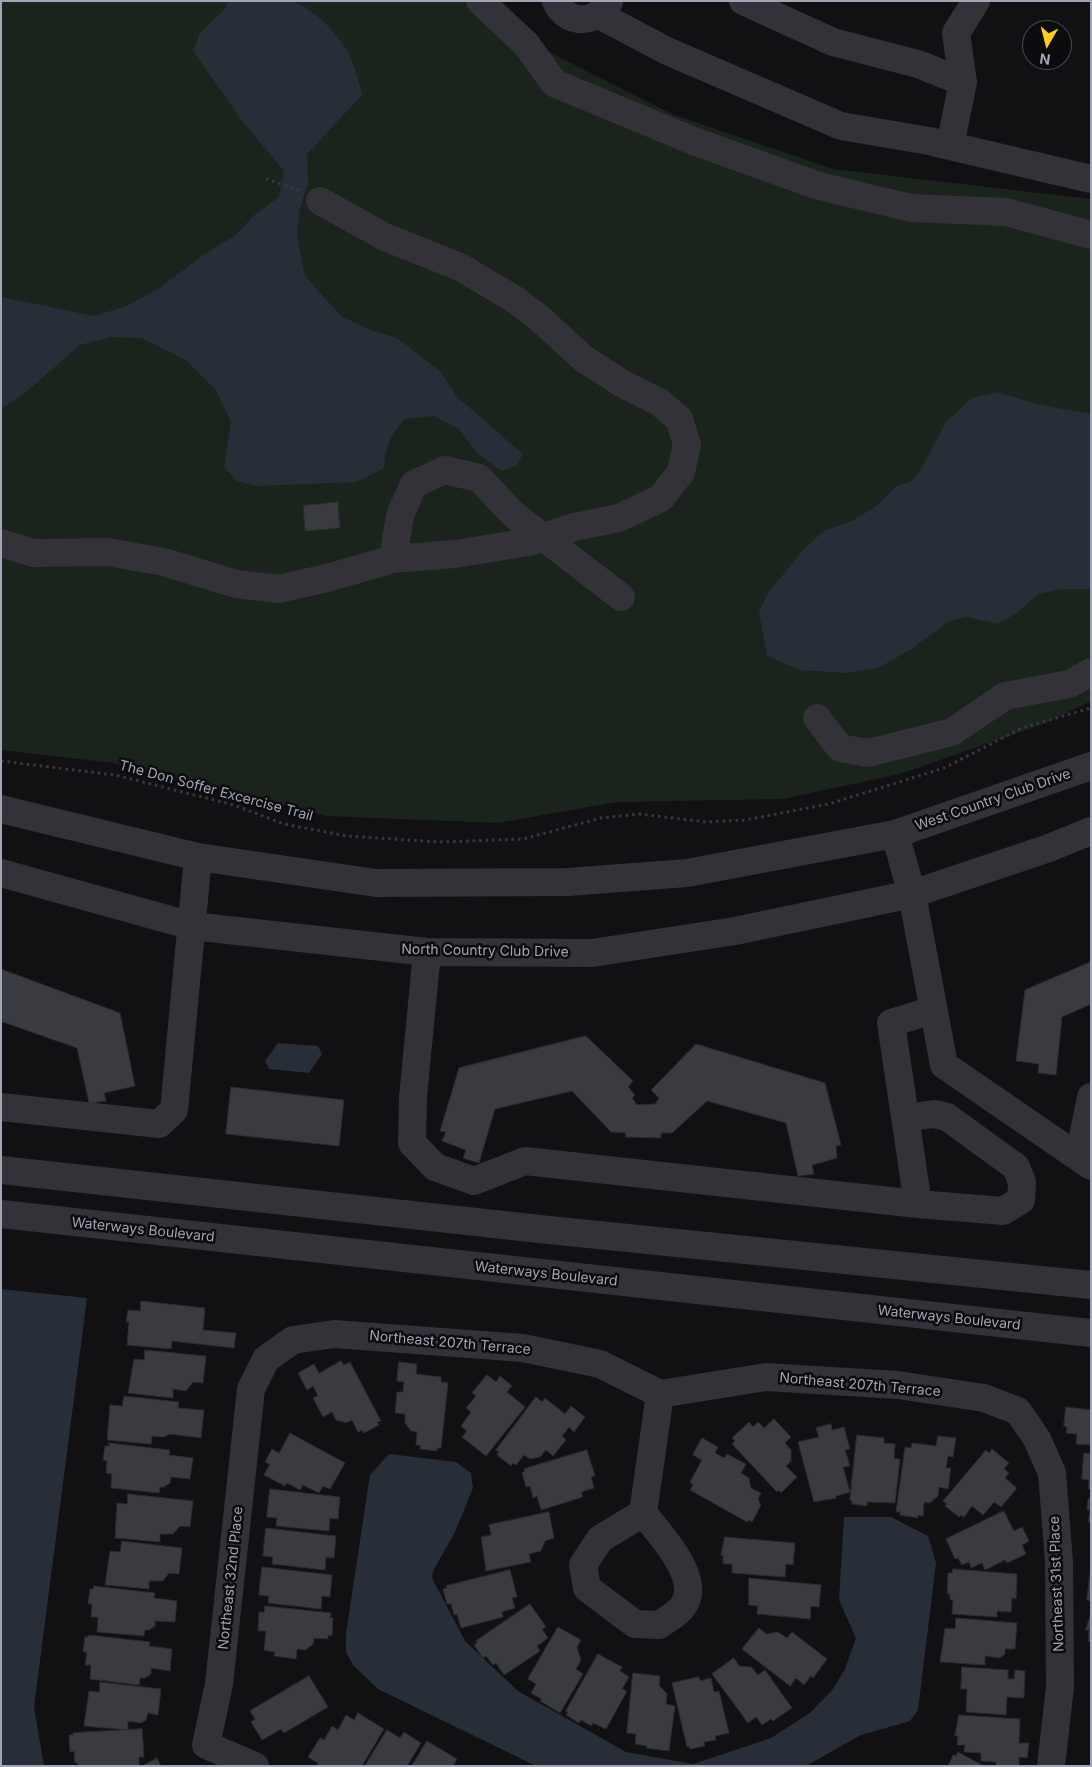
<!DOCTYPE html>
<html>
<head>
<meta charset="utf-8">
<style>
  body { margin:0 }
  #map { position:relative; width:1092px; height:1767px; overflow:hidden; background:#111113; font-family:Inter,sans-serif }
  canvas { display:block }
  .frame { position:absolute; inset:0; border:2px solid #a1a5b5; pointer-events:none }
  .north { position:absolute; left:1022px; top:20px; width:50px; height:50px; box-sizing:border-box; background:#0c0c0e; border:1px solid #484951; border-radius:50%; rotate:188deg; font-size:14px; font-weight:700; line-height:20px; text-align:center; color:#a1a5b5 }
  .north::after { content:''; display:block; margin:auto; width:18px; height:22px; background:#ffce1d; clip-path:polygon(50% 0,100% 100%,50% 72%,0 100%) }
</style>
</head>
<body>
<div id="map">
<canvas width="1092" height="1767"></canvas>
<div class="frame"></div>
<div class="north">N</div>
</div>
<script>
const c = document.querySelector('canvas').getContext('2d');
c.lineJoin = 'round';
function paint(path, color) { c.fillStyle = color; c.fill(path, 'evenodd'); }
function stroke(path, color, width, dash) { c.strokeStyle = color; c.lineWidth = width; c.lineCap = dash ? 'butt' : 'round'; c.setLineDash(dash || []); c.stroke(path); }
function drawText(font, color, halo, rows, align = 'center') {
  c.font = font + ' Inter,sans-serif'; c.lineWidth = 5; c.setLineDash([]); c.textBaseline = 'middle'; c.strokeStyle = halo; c.fillStyle = color; for (const [text, x, y, turn = 0] of rows) {
    c.save(); c.translate(x, y); c.rotate((+turn || 0) * Math.PI / 180); c.textAlign = isNaN(turn) ? turn : align; if (halo) c.strokeText(text, 0, 0); c.fillText(text, 0, 0); c.restore();
  }
}
paint(new Path2D(`
  M1,1H468L557,56L672,114L833,169L1091,199V701L1046,723L900,774L783,799L617,802L498,823L327,816L114,763L1,750Z`), '#1b231d');
paint(new Path2D(`
  M227,1C247,1 270,0 289,1C311,4 343,39 351,58C356,70 359,83 362,95L307,154L308,182L299,212L297,236L305,276L341,316L368,329L397,338L440,371L458,398L523,454L517,465L502,471L478,454L459,429L434,416L405,419C391,434 385,447 384,468L357,482L256,486L237,481L224,467L231,422L216,390L186,360L142,338L110,337L80,345L25,393L1,409V297L94,316L127,306L161,287L202,256L237,234L253,216L279,197L284,171L243,122L193,51L200,33L226,8Z
  M997,392L1041,405L1091,414V589H1063L1038,594L1015,614L998,624L967,617L949,621L910,650L878,668L845,673L800,670L767,656L759,612L770,590L806,547L824,531L852,521L878,505L897,486L912,481L922,467L946,422L972,398Z
  M278,1043L318,1046L322,1054L309,1073L269,1069L265,1061Z
  M1,1289L87,1298L34,1707L44,1766H1Z
  M389,1454L456,1462L471,1473L473,1488L455,1532L433,1571L432,1578L465,1641L518,1691L626,1752L693,1764L771,1738L810,1713L833,1689L845,1669L856,1638L839,1600L844,1517H891L928,1536L936,1563L918,1710L910,1721L861,1735L806,1766H536L378,1689L353,1665L346,1652V1633L370,1475Z`), '#272e37');
const building = new Path2D(`
  M338,502L340,528L305,531L303,506Z
  M1091,962V1004L1062,1017L1056,1075L1038,1073L1039,1064L1016,1061L1025,990Z
  M1,969L120,1013L135,1086L104,1093L106,1101L89,1103L77,1048L3,1022L1,1023Z
  M586,1036L633,1081L628,1087L635,1095L632,1098L637,1105L655,1104L659,1098L651,1090L696,1044L825,1083L841,1145L836,1146L837,1158L812,1165L814,1174L798,1176L786,1123L707,1101L672,1133H661V1138L625,1137L626,1133L611,1132L572,1091L495,1109L479,1163L463,1158L466,1150L442,1141L446,1132L440,1131L459,1068Z
  M231,1087L344,1100L339,1146L226,1134Z
  M141,1301L205,1308L203,1330L236,1333L234,1348L172,1341L171,1349L127,1345L129,1322H126L128,1310L140,1311Z
  M145,1350L206,1356L203,1383L193,1382L186,1391L173,1389V1398L128,1393L134,1359L144,1360Z
  M341,1361L344,1365L350,1362L381,1421L377,1422L379,1425L364,1433L362,1430L358,1432L352,1420L346,1423L336,1420L332,1412L323,1417L313,1398L318,1396L313,1386L307,1390L298,1373L314,1364L319,1373Z
  M399,1362L417,1364L416,1374L441,1377V1382L448,1383L441,1448H437V1451L420,1449V1445H416L417,1432L411,1431L405,1423V1414L395,1413L397,1392H403L404,1382L397,1381Z
  M487,1375L496,1382L500,1376L512,1386L507,1392L525,1407L486,1456L462,1437L467,1431L461,1426L471,1412L466,1408L476,1396L472,1393Z
  M124,1396L179,1402L178,1408L204,1410L201,1438L170,1434L164,1437L152,1436L151,1444L107,1440L110,1405L122,1406Z
  M536,1397L542,1402L545,1398L565,1414L571,1406L585,1417L574,1432L569,1427L562,1436L566,1440L553,1456L546,1450L540,1457L530,1459L524,1455L516,1465L513,1463L511,1466L497,1455L499,1452L496,1450Z
  M1066,1407L1091,1410V1445L1076,1444L1077,1434L1066,1433L1067,1427L1064,1426Z
  M774,1419L791,1437L785,1443L791,1450V1461L786,1466L797,1477L781,1493L779,1490L777,1492L732,1444L735,1441L732,1438L749,1422L753,1427L758,1422L764,1428Z
  M831,1424L832,1430L844,1427L850,1449L845,1450L850,1466L843,1467L850,1492L836,1496V1498L814,1502L798,1442L819,1437L816,1428Z
  M290,1433L345,1463L330,1489L323,1486L319,1493L303,1485L300,1490L287,1483L285,1486L264,1475L270,1464L265,1462L272,1449L279,1453Z
  M857,1435L884,1438V1443L895,1444L894,1459H900L895,1503L867,1502V1506L852,1504V1501L850,1500Z
  M938,1436L956,1438L953,1457L948,1456L946,1468H951L948,1489L939,1487L938,1496L930,1503L924,1502L923,1516L918,1515V1518L900,1515V1512H896L905,1447L911,1448L912,1443L936,1446Z
  M702,1438L718,1447L715,1453L724,1458L727,1454L746,1464L741,1473L749,1478L751,1488L761,1493L758,1499L761,1505L752,1522L749,1520L747,1522L690,1490L693,1485L690,1482L702,1460L693,1455Z
  M109,1443L170,1450L169,1455L193,1458L190,1479L171,1477L170,1483L164,1487H160L159,1493L111,1488L112,1474L106,1473L107,1461L103,1460L105,1446H109Z
  M992,1449L1009,1463L1004,1469L1009,1473L1005,1478L1017,1488L1001,1507L994,1502L983,1515L972,1506L964,1517L961,1515L959,1517L945,1506L947,1504L943,1501L986,1450L989,1453Z
  M587,1450L595,1476L591,1477L594,1488L581,1492L583,1497L541,1510L537,1496L533,1498L530,1486L526,1487L522,1473L525,1471L524,1469Z
  M1084,1453L1091,1454V1489H1088L1089,1480L1082,1479Z
  M270,1489L340,1497L338,1519L330,1518L329,1531L276,1526L277,1518L267,1517Z
  M128,1494L193,1501L190,1527L180,1526L173,1534H160V1542L115,1538L117,1503L127,1504Z
  M1091,1497V1522H1088L1090,1510H1087L1088,1499Z
  M1004,1511L1014,1531L1022,1527L1029,1541L1022,1545L1026,1554L1007,1563L1005,1560L985,1570L982,1563L971,1568L969,1562L962,1565L958,1558L955,1559L946,1539Z
  M549,1512L554,1538L545,1541L541,1551L529,1554L531,1562L486,1571L481,1537L491,1535L489,1525Z
  M266,1528L336,1536L334,1558L326,1557L325,1570L272,1564L273,1557L263,1556Z
  M725,1537L795,1543L793,1565L786,1564L785,1577L732,1573V1564H723V1555H721Z
  M122,1541L182,1548L179,1574L169,1573L163,1581H149V1589L105,1585L110,1551L120,1552Z
  M262,1567L332,1575L330,1597L322,1596L321,1609L268,1603L269,1596L259,1595Z
  M953,1569L1017,1574L1016,1599L1012,1598L1011,1612L997,1611V1617L952,1614L953,1600H950V1594H947L948,1573H952Z
  M510,1570L517,1597L512,1598L515,1608L502,1612L503,1617L461,1628L457,1614L454,1615L451,1604H447L443,1589L447,1588L446,1586Z
  M1090,1574H1091V1601L1087,1600Z
  M749,1578L821,1585L819,1607L811,1606L810,1619L757,1614L758,1606L749,1605Z
  M94,1586L155,1593L154,1598L177,1601L175,1622L155,1621V1626L149,1630H145L144,1636L97,1632L98,1617H91L92,1604H88L90,1589H93Z
  M530,1604L546,1627L542,1629L548,1638L537,1646L540,1651L504,1675L496,1663L493,1665L486,1656L483,1658L474,1645L477,1643L476,1641Z
  M265,1606L331,1613L330,1618H333L332,1636L328,1635V1639L314,1638L313,1644L306,1650L297,1649L296,1659L274,1656L275,1652L264,1650L266,1631H258L259,1612H264Z
  M1091,1613V1642L1088,1641L1089,1630H1086Z
  M956,1618L1017,1623L1015,1649H1005V1654L1000,1658L985,1656V1665L940,1662L945,1628L955,1629Z
  M558,1627L581,1640L577,1648L581,1660L576,1669L583,1674L560,1713L540,1701L542,1699L531,1693L536,1684L528,1679Z
  M759,1628L766,1634L778,1632L787,1638L792,1632L827,1659L813,1678L811,1676L804,1685L796,1678L790,1686L742,1649Z
  M89,1635L150,1642L149,1646L172,1649L170,1671L151,1668V1674L145,1678H140L139,1685L90,1679L91,1665H85L87,1652H83L85,1637H88Z
  M598,1654L622,1667L620,1671L629,1677L622,1689L627,1691L606,1729L593,1723L591,1726L581,1720L579,1723L566,1715L568,1712L566,1711Z
  M734,1658L739,1666L751,1667L758,1675L765,1670L792,1708L773,1721L771,1719L762,1725L756,1717L748,1723L712,1674Z
  M962,1667L1008,1670V1679H1014L1015,1670L1025,1671L1024,1698L1007,1697L1006,1715L966,1712L967,1689H961Z
  M633,1673L660,1676L659,1685L667,1694L666,1704L675,1706L669,1751L646,1748L647,1746L635,1744L636,1734L627,1733Z
  M309,1676L328,1707L284,1733L281,1729L262,1740L251,1722L255,1719L250,1711Z
  M699,1677L700,1681L711,1678L714,1692L719,1691L729,1733L715,1736L716,1740L704,1742L705,1746L690,1749L689,1746L687,1747L672,1683Z
  M100,1682L161,1689L158,1715L148,1713L146,1720L141,1723L128,1721V1730L84,1726L89,1691L99,1692Z
  M358,1713L384,1729L362,1766H316L318,1763L308,1757L320,1738L324,1740L332,1726L338,1730L346,1715L354,1720Z
  M959,1715L1020,1719L1019,1743H1029L1027,1758L1019,1757V1766H996V1762L981,1761V1753L964,1752L965,1745H957L958,1736H955Z
  M142,1729L144,1757H139V1766H78V1763H75L74,1751L70,1752L69,1735H73V1733Z
  M387,1730L400,1738L404,1732L421,1743L407,1766H365Z
  M427,1741L457,1759L453,1766H412Z
  M958,1752L984,1766H948L953,1755L956,1756Z
  M157,1758L161,1766H143Z`);
paint(building, '#3a3b41');
stroke(building, '#2b2b2f', 1);
stroke(new Path2D(`
  M266,179L299,190
  M1,761L115,775L234,805L284,824L347,836L439,842L523,839L601,818L639,814L706,822L745,820L829,804L944,768L1022,728L1091,708`), '#38393f', 3, [2.5, 4]);
stroke(new Path2D(`
  M480,1L526,44L554,83L696,142L819,186L911,208L1006,212L1091,235
  M556,1C566,26 598,24 609,2
  M743,1L833,42L918,64L963,82L956,33L976,1
  M599,15L667,51L841,126L929,141L1091,179
  M950,146L963,82
  M1,543L33,553L107,552L164,562L236,584L279,589L327,578L393,559L455,554L529,542L574,527L619,518L661,498L681,472L687,444L679,419L659,402L623,384L584,359L538,317L514,299L460,267L385,237L320,201
  M393,559L400,515L414,484L445,470L479,478L513,514L621,597
  M817,718L840,748L868,753L952,732L1005,696L1069,684L1091,672
  M1,809L198,857L376,883L568,882L687,873L895,834L1091,766
  M895,834L912,894L944,1065L1091,1166
  M1,873L192,926L427,952L592,953L735,931L912,894L1049,848L1091,831
  M427,952L413,1097L412,1143L435,1167L474,1181L525,1161L918,1204L891,1023L933,1010
  M1,1107L159,1124L174,1110L198,857
  M905,1118L934,1114L947,1117L1016,1167L1022,1182L1021,1200L1003,1211L918,1204
  M1079,1157L1091,1097
  M1,1170L549,1230L1091,1285
  M1,1214L1091,1333
  M643,1513C659,1533 703,1579 683,1606C678,1614 666,1620 659,1625L635,1624L587,1588L583,1565L600,1539Z
  M643,1513L660,1394
  M255,1766L206,1745L219,1684L251,1389L266,1359L293,1340L334,1334L523,1348L600,1364L660,1394L766,1377L898,1385L984,1398L1018,1411L1037,1439L1052,1473L1059,1562L1060,1687L1051,1766`), '#323238', 28);
drawText('14px', '#a1a5b5', '#0c0c0e', [
  ["The Don Soffer Excercise Trail",216,791,15],
  ["West Country Club Drive",993,800,-19],
  ["North Country Club Drive",485,951,1],
  ["Waterways Boulevard",143,1230,6],
  ["Waterways Boulevard",546,1274,6],
  ["Waterways Boulevard",949,1318,6],
  ["Northeast 207th Terrace",450,1343,5],
  ["Northeast 207th Terrace",860,1385,5],
  ["Northeast 32nd Place",231,1578,-84],
  ["Northeast 31st Place",1057,1584,-92]
]);
</script>
</body>
</html>
